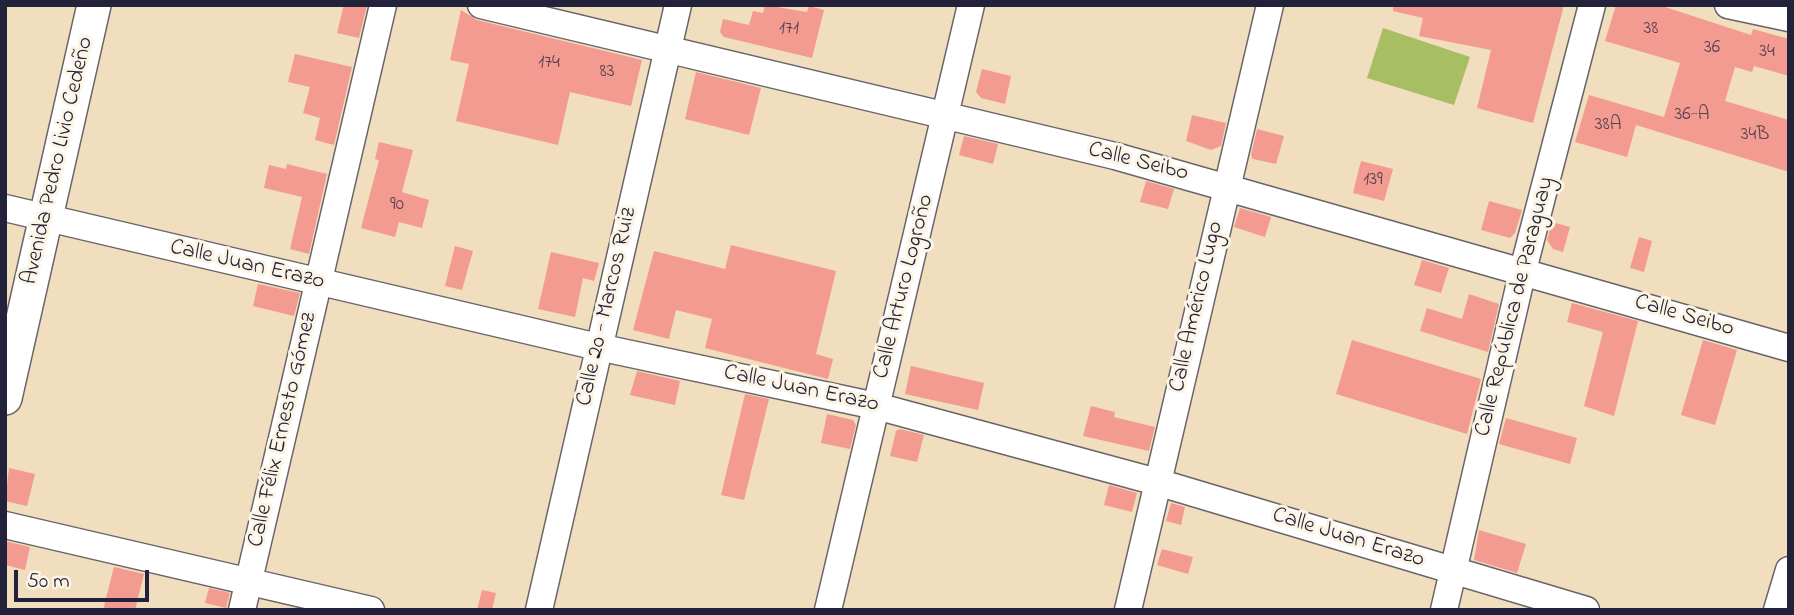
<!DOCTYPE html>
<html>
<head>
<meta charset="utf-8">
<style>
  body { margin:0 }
  #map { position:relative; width:1794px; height:615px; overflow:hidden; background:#f0debe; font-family:"Indie Flower",sans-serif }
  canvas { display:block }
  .frame { position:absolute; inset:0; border:7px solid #22223b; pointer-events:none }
  .scale { position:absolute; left:14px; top:570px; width:135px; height:32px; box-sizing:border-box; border:4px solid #22223b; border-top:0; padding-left:9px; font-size:21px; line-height:24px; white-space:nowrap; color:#22223b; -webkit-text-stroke:5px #fcf5e5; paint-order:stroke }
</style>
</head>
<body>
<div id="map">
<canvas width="1794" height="615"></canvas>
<div class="frame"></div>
<div class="scale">50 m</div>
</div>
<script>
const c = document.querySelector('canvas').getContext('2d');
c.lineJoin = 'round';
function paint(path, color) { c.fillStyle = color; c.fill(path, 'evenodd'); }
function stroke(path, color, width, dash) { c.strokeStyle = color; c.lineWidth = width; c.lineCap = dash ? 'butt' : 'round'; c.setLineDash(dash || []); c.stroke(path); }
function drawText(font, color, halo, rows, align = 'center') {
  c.font = font + ' "Indie Flower",sans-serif'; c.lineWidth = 6; c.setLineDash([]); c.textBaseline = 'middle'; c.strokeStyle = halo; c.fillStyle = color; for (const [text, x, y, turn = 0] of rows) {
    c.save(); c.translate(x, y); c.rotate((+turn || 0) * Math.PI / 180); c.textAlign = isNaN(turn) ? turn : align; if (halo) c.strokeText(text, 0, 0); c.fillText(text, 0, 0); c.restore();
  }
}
paint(new Path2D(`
  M1383,28L1470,57L1454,105L1367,78Z`), '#a8be63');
paint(new Path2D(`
  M344,5H367L359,38L337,33Z
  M765,5L807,12L809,6L824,10L812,58L724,37L720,32L723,19L749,25L753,11L763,13Z
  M1393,5H1564L1533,123L1477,108L1491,50L1419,36L1423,18L1393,11Z
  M1616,5H1659L1751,35L1753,29L1789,39V76L1754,66L1752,72L1735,67L1725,101L1789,120V172L1636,125L1627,157L1575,142L1589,95L1664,117L1680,63L1605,41Z
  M461,10L477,20L642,60L631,106L570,92L558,145L456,121L469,64L450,60Z
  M295,54L352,67L334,145L315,140L320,118L303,113L310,87L288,82Z
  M982,69L1011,76L1005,104L981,98L976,92Z
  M696,72L761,88L749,135L685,119Z
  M1192,115L1226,123L1221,146L1211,150L1186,141Z
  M1257,129L1284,136L1276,164L1253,159L1251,155Z
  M964,136L998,144L993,164L959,155Z
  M379,142L413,150L402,192L429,200L422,228L399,222L395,237L361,228L379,160L375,159Z
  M1361,161L1393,169L1384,201L1353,193Z
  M287,164L327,174L309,254L290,249L302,197L264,188L269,165L286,169Z
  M1146,181L1174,189L1168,209L1140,202Z
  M1489,201L1522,210L1515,233L1510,238L1481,230Z
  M1240,208L1271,217L1265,237L1234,227Z
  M1552,222L1570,227L1563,252L1553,249L1547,240Z
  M1639,237L1652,241L1644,272L1630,268Z
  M731,245L836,271L816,354L833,359L828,379L705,348L712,319L676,310L669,339L633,330L654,251L725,269Z
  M455,246L473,251L462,290L445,286Z
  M551,252L599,263L594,281L583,278L575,317L538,309Z
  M1422,260L1449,268L1441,293L1414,285Z
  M258,284L300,293L294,316L253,306Z
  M1469,294L1499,304L1488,352L1420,331L1427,308L1462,319Z
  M1572,303L1638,321L1614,416L1584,406L1603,332L1567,322Z
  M1352,340L1481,379L1467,434L1336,394Z
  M1703,340L1737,350L1715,425L1681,415Z
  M911,366L984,383L978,410L905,394Z
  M637,371L680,381L675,405L630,395Z
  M745,394L769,399L744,500L721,495Z
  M1091,406L1115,412L1114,417L1155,427L1149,451L1083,436Z
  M827,414L853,420L856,425L850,449L821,443Z
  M1506,418L1577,438L1570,464L1499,444Z
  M900,429L924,435L917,462L890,456L896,431Z
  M9,468L35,474L27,506L5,501Z
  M1109,485L1137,493L1132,512L1104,505Z
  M1171,503L1185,507L1181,525L1166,521Z
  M1479,530L1526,544L1517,573L1474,560Z
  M5,541L30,547L25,570L5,565Z
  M1162,549L1193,557L1188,574L1157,565Z
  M114,567L144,574L135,610H103Z
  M209,588L230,593L226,608L205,603Z
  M482,590L496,593L492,610H477Z`), '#f39b90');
const minor = new Path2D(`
  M481,5L1115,156L1789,348
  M1728,5L1789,18
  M5,208L598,347L876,406L1157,482L1586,610
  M5,525L371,610
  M242,610L383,5
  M539,610L678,5
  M828,610L971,5
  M1128,610L1270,5
  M1444,610L1523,270L1592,5
  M1777,610L1789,570`);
const major = new Path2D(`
  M5,398L94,5`);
stroke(minor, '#6a6469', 29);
stroke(major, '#6a6469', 36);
stroke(minor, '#fff', 26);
stroke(major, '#fff', 33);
drawText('19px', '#564050', null, [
  ["171",789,30],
  ["38",1651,30],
  ["36",1712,49],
  ["34",1767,53],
  ["174",549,64],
  ["83",607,73],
  ["36-A",1692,116],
  ["38A",1608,126],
  ["34B",1755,136],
  ["139",1373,181],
  ["90",397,206]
]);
drawText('23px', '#22223b', '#fcf5e5', [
  ["Avenida Pedro Livio Cedeño",59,161,-77],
  ["Calle Seibo",1138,163,14],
  ["Calle Juan Erazo",247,266,13],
  ["Calle Arturo Logroño",905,287,-76],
  ["Calle 20 - Marcos Ruiz",608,307,-77],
  ["Calle Américo Lugo",1198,307,-77],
  ["Calle República de Paraguay",1516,307,-76],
  ["Calle Seibo",1684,317,16],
  ["Calle Juan Erazo",801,390,12],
  ["Calle Félix Ernesto Gómez",284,430,-77],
  ["Calle Juan Erazo",1348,539,17]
]);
</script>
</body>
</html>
